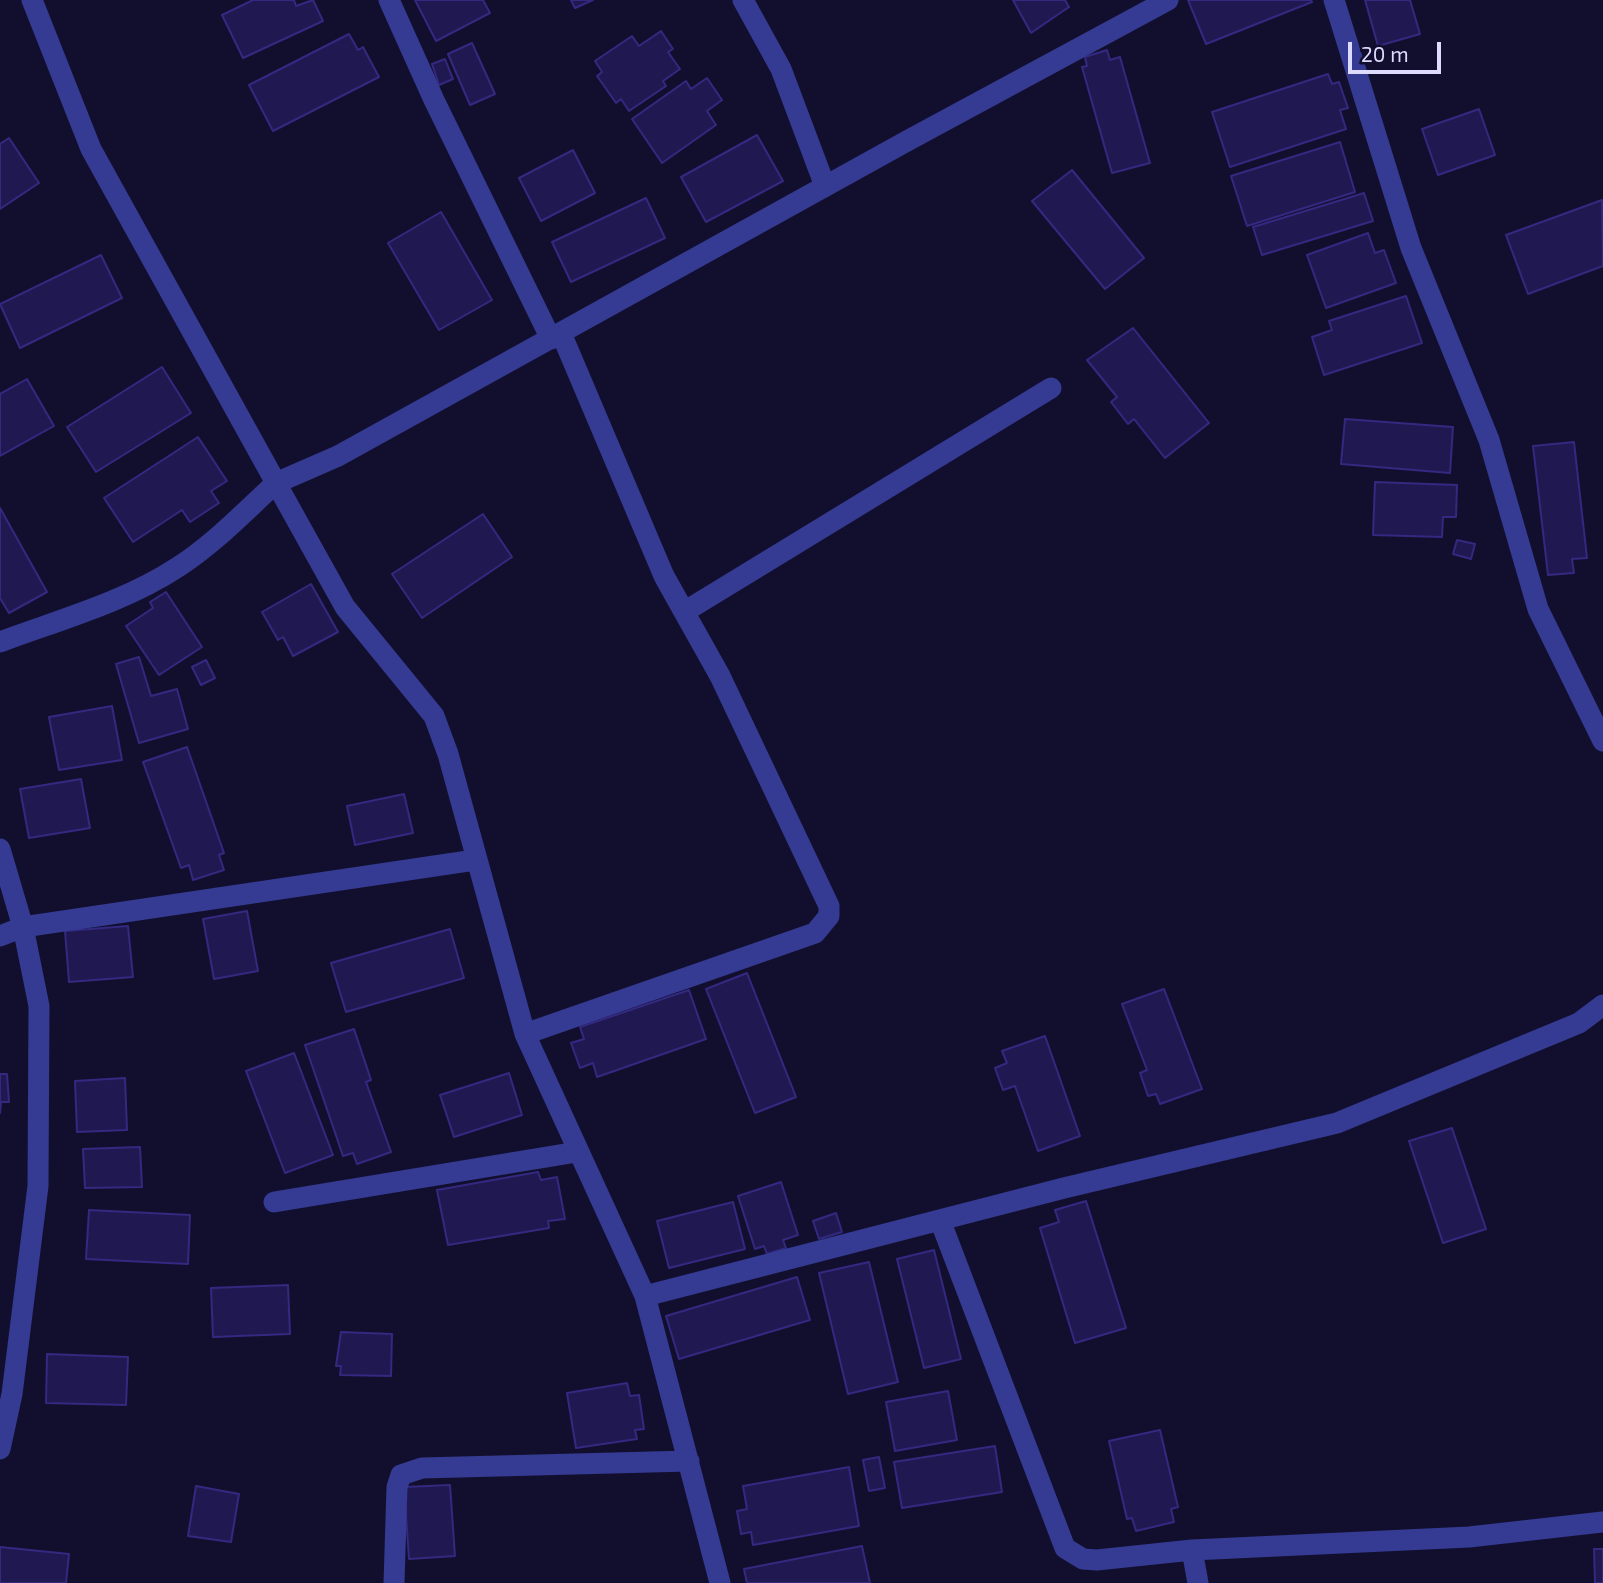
<!DOCTYPE html>
<html>
<head>
<meta charset="utf-8">
<style>
  body { margin:0 }
  #map { position:relative; width:1603px; height:1583px; overflow:hidden; background:#120f2e; font-family:"Exo 2",sans-serif }
  canvas { display:block }
  .scale { position:absolute; left:1348px; top:42px; width:93px; height:32px; box-sizing:border-box; border:4px solid #dddcff; border-top:0; padding-left:9px; font-size:21px; line-height:24px; white-space:nowrap; color:#dddcff; -webkit-text-stroke:5px #120f2e; paint-order:stroke }
</style>
</head>
<body>
<div id="map">
<canvas width="1603" height="1583"></canvas>
<div class="scale">20 m</div>
</div>
<script>
const c = document.querySelector('canvas').getContext('2d');
c.lineJoin = 'round';
function paint(path, color) { c.fillStyle = color; c.fill(path, 'evenodd'); }
function stroke(path, color, width, dash) { c.strokeStyle = color; c.lineWidth = width; c.lineCap = dash ? 'butt' : 'round'; c.setLineDash(dash || []); c.stroke(path); }
const building = new Path2D(`
  M253,0H294L296,6L313,0L323,21L243,58L222,15Z
  M415,0H483L490,13L436,41Z
  M571,0H593L575,8Z
  M1013,0H1065L1069,7L1031,33Z
  M1188,0H1311L1312,2L1206,44Z
  M1365,0H1410L1420,34L1378,46Z
  M661,31L673,49L668,52L680,69L663,81L666,86L629,111L621,99L616,103L597,76L602,72L595,61L632,36L639,46Z
  M349,34L358,50L363,47L379,77L273,131L249,85Z
  M472,43L495,94L470,105L448,54Z
  M1107,50L1110,60L1120,57L1150,163L1112,173L1082,67L1087,66L1085,57Z
  M445,59L453,79L439,85L432,64Z
  M1328,74L1332,84L1339,82L1348,108L1340,110L1346,129L1230,167L1212,112Z
  M707,78L722,100L707,111L716,125L662,163L632,119L686,81L691,89Z
  M1479,109L1495,155L1438,175L1422,129Z
  M757,135L783,181L706,222L681,177Z
  M9,138L39,183L0,209V144Z
  M1340,142L1355,192L1247,226L1231,176Z
  M573,150L595,193L541,221L519,178Z
  M1072,170L1144,258L1105,289L1032,201Z
  M1364,193L1373,221L1262,255L1253,227Z
  M646,198L665,238L571,282L552,242Z
  M1602,200L1603,266L1528,294L1506,235Z
  M441,212L492,300L439,330L388,243Z
  M1368,233L1375,253L1384,250L1396,283L1326,308L1307,255Z
  M101,255L122,298L20,348L0,304Z
  M1406,296L1422,343L1324,375L1312,337L1332,330L1329,321Z
  M1133,328L1209,423L1165,458L1134,419L1128,424L1111,402L1117,397L1087,360Z
  M162,367L191,413L96,472L67,427Z
  M27,379L54,426L0,456V394Z
  M1345,419L1453,427L1450,473L1341,464Z
  M198,437L227,481L211,491L219,503L190,522L182,510L133,542L104,498Z
  M1574,442L1587,558L1572,559L1574,573L1548,575L1533,446Z
  M1375,482L1457,485L1456,517H1443L1442,537L1373,535Z
  M0,508L47,592L9,613L0,598Z
  M483,514L512,557L422,618L392,574Z
  M1457,540L1475,544L1471,559L1453,554Z
  M311,584L338,632L293,656L283,637L278,640L262,612Z
  M166,592L202,647L159,675L126,626L153,608L150,602Z
  M139,657L151,696L177,689L188,729L139,743L116,664Z
  M206,660L215,678L201,685L192,667Z
  M112,706L122,760L59,770L49,717Z
  M187,747L224,853L219,855L224,870L193,880L189,865L181,868L143,762Z
  M81,779L90,828L29,838L20,789Z
  M404,794L413,833L355,845L347,806Z
  M247,911L258,971L214,979L203,919Z
  M128,926L133,977L69,982L65,931Z
  M450,929L464,978L346,1012L331,963Z
  M747,973L796,1097L755,1113L706,989Z
  M1164,989L1202,1089L1160,1104L1156,1094L1148,1096L1140,1073L1147,1070L1122,1004Z
  M689,990L706,1039L597,1077L593,1063L580,1068L571,1043L584,1039L580,1027Z
  M354,1029L371,1080L366,1082L391,1152L357,1164L353,1153L343,1156L305,1045Z
  M1045,1036L1080,1136L1038,1151L1015,1086L1003,1090L995,1068L1007,1063L1002,1051Z
  M294,1053L333,1155L285,1173L246,1071Z
  M509,1073L522,1115L454,1137L440,1095Z
  M0,1074H7L9,1102H1L0,1113Z
  M125,1078L127,1130L77,1132L75,1081Z
  M1452,1128L1486,1229L1443,1243L1409,1141Z
  M140,1147L142,1187L85,1188L83,1149Z
  M538,1172L541,1180L557,1177L565,1219L548,1221L549,1228L448,1245L437,1190Z
  M781,1182L798,1235L783,1240L786,1248L767,1254L764,1246L755,1249L738,1196Z
  M1086,1201L1126,1328L1075,1343L1040,1228L1059,1222L1055,1210Z
  M733,1202L745,1249L669,1268L657,1221Z
  M89,1210L190,1215L188,1264L86,1259Z
  M836,1213L842,1232L819,1239L813,1221Z
  M934,1250L961,1359L924,1368L897,1259Z
  M869,1262L898,1382L848,1394L819,1273Z
  M797,1277L810,1320L679,1359L666,1316Z
  M288,1285L290,1334L213,1337L211,1288Z
  M341,1332L392,1334L391,1376L340,1375L341,1366H336Z
  M47,1354L128,1357L126,1405L46,1403Z
  M627,1383L630,1396L639,1395L644,1429L635,1430L637,1439L576,1448L567,1393Z
  M948,1391L957,1440L895,1451L886,1402Z
  M1160,1430L1178,1507L1171,1509L1174,1522L1136,1531L1132,1518L1127,1519L1109,1441Z
  M995,1446L1002,1492L902,1508L894,1462Z
  M879,1457L885,1488L869,1491L863,1460Z
  M849,1467L859,1526L753,1545L751,1532L741,1534L737,1511L747,1509L743,1486Z
  M450,1485L455,1556L409,1559L404,1487Z
  M196,1486L239,1494L231,1542L188,1536Z
  M862,1546L870,1583H747L744,1569Z
  M0,1547L69,1554L66,1583H0Z
  M1594,1549H1603V1583H1595Z`);
paint(building, '#201951');
stroke(building, '#332980', 2);
stroke(new Path2D(`
  M32,0L91,149L276,483L338,456L907,141L1168,0
  M389,0L434,100L551,339
  M743,0L781,69L825,186
  M1334,0L1411,248L1489,440L1538,609L1603,741
  M684,612L1051,388
  M0,642C59,620 125,602 178,567C214,544 245,511 276,483L345,607L434,716L448,754L525,1034L645,1296L720,1583
  M0,849L23,927L39,1006L38,1186L12,1394L0,1449
  M0,936L23,927L475,860
  M525,1034L815,933L829,916V906L720,676L664,576L561,333
  M274,1202L577,1152
  M940,1220L1065,1548L1083,1559L1097,1560L1192,1550L1198,1583
  M645,1296L1064,1188L1337,1123L1579,1023L1603,1005
  M1192,1550L1469,1537L1603,1522
  M394,1583L397,1487L401,1475L422,1468L689,1461`), '#353a92', 21);
</script>
</body>
</html>
